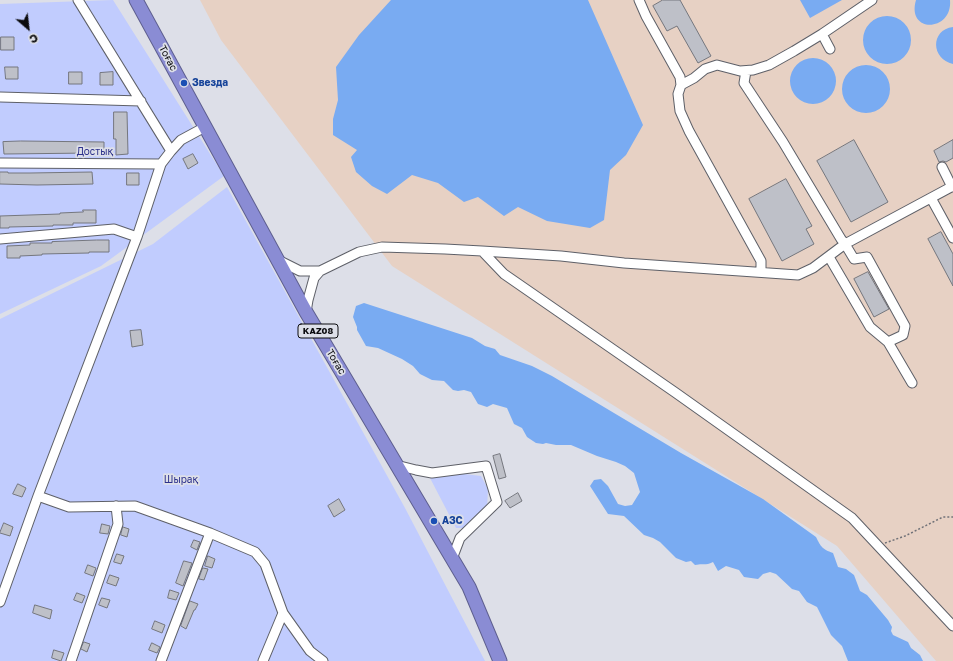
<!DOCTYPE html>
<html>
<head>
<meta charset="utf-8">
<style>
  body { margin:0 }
  #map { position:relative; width:953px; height:661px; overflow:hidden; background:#dddfe8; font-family:"Golos Text",sans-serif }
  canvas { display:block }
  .north { position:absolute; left:8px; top:8px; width:40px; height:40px; -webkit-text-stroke:3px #dddfe8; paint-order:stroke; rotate:152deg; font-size:11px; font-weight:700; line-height:16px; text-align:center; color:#0b0b0e }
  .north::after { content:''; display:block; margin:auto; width:14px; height:18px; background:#0b0b0e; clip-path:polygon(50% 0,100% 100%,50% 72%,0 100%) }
</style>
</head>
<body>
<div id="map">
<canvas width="953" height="661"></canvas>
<div class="north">С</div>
</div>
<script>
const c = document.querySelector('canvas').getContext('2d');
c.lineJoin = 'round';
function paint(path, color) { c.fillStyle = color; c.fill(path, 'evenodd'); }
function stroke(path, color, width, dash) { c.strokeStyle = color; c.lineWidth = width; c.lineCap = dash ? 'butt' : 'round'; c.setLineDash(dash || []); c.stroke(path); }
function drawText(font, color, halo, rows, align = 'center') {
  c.font = font + ' "Golos Text",sans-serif'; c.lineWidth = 3.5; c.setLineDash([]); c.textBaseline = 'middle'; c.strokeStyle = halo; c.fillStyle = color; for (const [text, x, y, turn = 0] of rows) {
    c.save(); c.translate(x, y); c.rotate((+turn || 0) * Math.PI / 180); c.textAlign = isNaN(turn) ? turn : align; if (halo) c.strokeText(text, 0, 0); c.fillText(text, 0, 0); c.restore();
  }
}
paint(new Path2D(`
  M200,0H953V661H936L837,546L392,266L221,40Z`), '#e7d1c4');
paint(new Path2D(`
  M113,0L224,176L101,266L0,314V4Z
  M227,187L405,508L485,661H0V319L153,244Z
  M456,473L481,476L488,489L487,509L477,519L473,517L471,523L463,528H456L430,478Z`), '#c1ccfe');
paint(new Path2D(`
  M391,0H588L643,125L626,155L610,170L604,220L590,228L547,221L518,207L504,216L478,197L464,202L438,183L412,175L387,194L372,186L356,172L351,157L357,150L333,135V119L338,100L336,67L359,35Z
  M800,0H842L810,18Z
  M916,0H950C953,32 906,34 916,0Z
  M863 40a24 24 0 1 1 48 0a24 24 0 1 1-48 0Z
  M953,27V64C931,59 930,30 953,27Z
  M790 81a23 23 0 1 1 46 0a23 23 0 1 1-46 0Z
  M842 89a24 24 0 1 1 48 0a24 24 0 1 1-48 0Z
  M364,303L472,338L485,346L495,349L500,355L532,366L552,376L681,453L763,499L816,537C821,547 822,549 833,553L838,567L846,569L854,575L860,591L867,595L888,620L892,627L891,631L893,635L908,642L911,648L920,655L923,661H848L842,646L831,635L817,607L807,602L799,591L792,589L776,574L770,572L763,574L758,579L744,577L739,570L726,566L718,571L713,562C705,566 703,563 695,565L691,561L686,562L676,558L660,542L653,538L644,535L624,516L608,514L590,486L594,480L601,479L608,486L618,504L625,506L632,505L640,492L634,473L625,466L616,462L597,456L571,445H556L546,443L543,444L536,443L527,437L522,428L514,424L507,408L493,404L487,407L478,404L471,392L464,390L458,391L453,390L444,381L432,380L420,374L413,366L402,359L378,348L366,346L357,330V327L353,317L356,306Z`), '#79abf2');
const building = new Path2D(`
  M663,0H680L711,56L698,63L677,26L667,31L653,6Z
  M1,37H14V50H1Z
  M5,67H18V79H6Z
  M69,72H82V84H69Z
  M113,72V85H100V73Z
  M114,112H127L128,154L116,155V139H114Z
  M854,140L888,202L851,222L817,161Z
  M953,140V158L946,162L943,161L939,162L934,151Z
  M21,141L104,142V154H91V153L4,154L3,142Z
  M193,154L198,163L188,169L183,159Z
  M0,172H8V173H30L92,172L93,184L37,185L0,184Z
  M127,173H139V185H127Z
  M786,179L812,226L806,229L814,244L782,261L749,199Z
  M83,210H96V223H73V225H53V226L9,227V228H0V216L60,214V213L83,212Z
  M941,232L953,254V286L928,239Z
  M97,240H109V252H89V253L42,254V255L20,256V258H7V246L30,245V243H52V242Z
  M868,272L889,309L874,317L854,279Z
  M141,330L143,345L132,347L130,331Z
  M500,454L506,477L499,479L493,456Z
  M18,484L26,488L22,497L13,494Z
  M518,493L522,501L510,508L505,501Z
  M339,499L345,510L334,517L328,506Z
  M4,523L13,527L10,536L0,533Z
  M102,524L110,526L108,534L100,533Z
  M123,527L129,529L127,537L121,535Z
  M194,540L200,542L197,550L191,547Z
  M117,554L124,556L121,564L114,562Z
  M208,556L215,559L212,568L205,566Z
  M184,561L192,563L183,586L176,583Z
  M88,565L96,568L93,576L85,573Z
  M203,568L208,569L204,580L199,579Z
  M110,575L119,578L116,586L107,583Z
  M170,590L179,593L176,600L168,598Z
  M77,593L85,596L82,603L74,600Z
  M102,598L110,600L107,608L99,605Z
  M190,601L198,604L195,610H194L186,629L181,626Z
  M35,605L52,610L50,619L33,613Z
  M155,621L165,625L162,633L152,629Z
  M84,642L90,644L87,652L81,649Z
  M152,643L160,647L157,653L149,650Z
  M54,650L64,653L61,661L52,658Z`);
paint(building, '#bec0c8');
stroke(building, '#75777e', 1);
const minor = new Path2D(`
  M78,0L171,151
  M639,0L646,16L680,77L681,85
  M822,34L830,49
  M746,71L744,83L783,142L841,239L845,244L854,259L867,257L905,326L903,335L888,342L870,327L829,257
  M0,97L141,101
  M0,163L161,164
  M942,167L952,187
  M931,198L953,238
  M0,239L114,229L137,237
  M482,251L561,256L624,263L798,275L813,268L845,244L953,186
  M278,260L300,271H320
  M761,272V261L689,131L680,111L678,94L681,85L694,78L705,69L717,65L740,71L753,70L769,65L794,51L822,34L872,0
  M306,312L308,300L314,278L320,271L359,252L382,247L445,249L482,251L504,274L676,393L852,518L953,626
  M888,342L912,383
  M396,465L416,470L432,473L486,466L497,502L460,538L452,559
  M38,496L69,507L135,506L210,533L255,552L265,564L283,613L310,651L323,661
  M0,602L38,496L137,237L161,164L171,151L181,140L205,127
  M71,661L118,524L116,506
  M161,661L210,533
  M263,661L283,613`);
const highway = new Path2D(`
  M136,0L306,312L469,587L500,661`);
stroke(minor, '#5e6068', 11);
stroke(highway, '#5e5f8f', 15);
stroke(new Path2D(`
  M885,543L905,536L943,517H953`), '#717278', 1.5, [2, 2]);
stroke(minor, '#fff', 9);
stroke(highway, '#8a8cd4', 13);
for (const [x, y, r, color] of [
  [184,83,4,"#1a4fb4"],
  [434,521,4,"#1a4fb4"]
]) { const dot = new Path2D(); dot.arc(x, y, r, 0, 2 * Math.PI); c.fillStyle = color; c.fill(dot); stroke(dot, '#dddfe8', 1.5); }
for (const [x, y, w] of [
  [318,331,40]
]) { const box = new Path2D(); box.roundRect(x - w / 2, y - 7, w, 14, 3); c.fillStyle = '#dddfe8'; c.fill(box); stroke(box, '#0b0b0e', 1); }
drawText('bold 9px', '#0b0b0e', null, [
  ["KAZ08",318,331]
]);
drawText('10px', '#0b0b0e', '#dddfe8', [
  ["Тоғас",168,58,62],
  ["Тоғас",336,362,59]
]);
drawText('bold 10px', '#164399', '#dddfe8', [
  ["Звезда",192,83],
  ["АЗС",442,521]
], 'left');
drawText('10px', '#2d318c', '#dddfe8', [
  ["Достық",95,152],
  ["Шырақ",181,480]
]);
</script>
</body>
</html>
